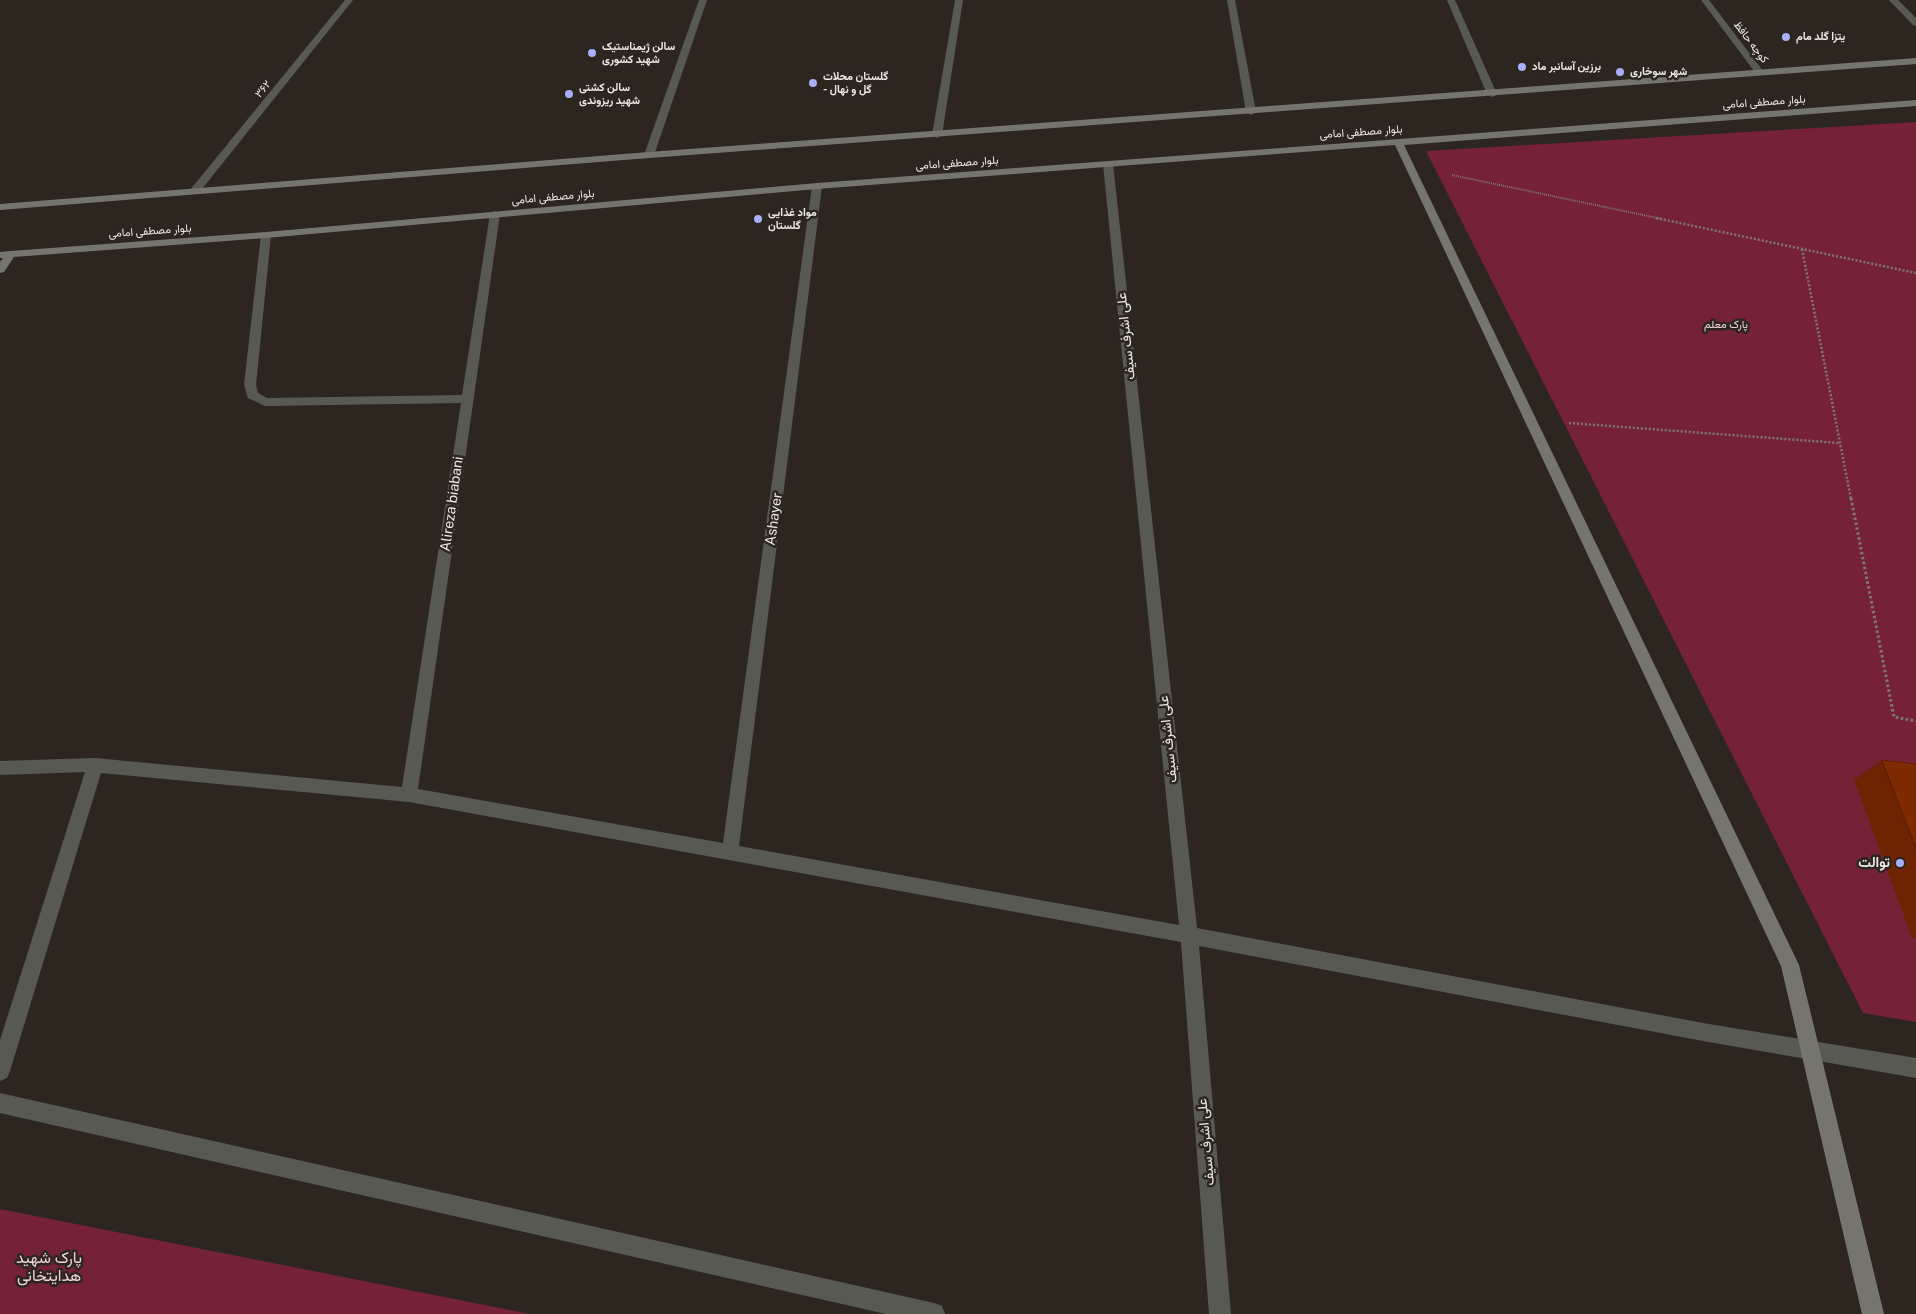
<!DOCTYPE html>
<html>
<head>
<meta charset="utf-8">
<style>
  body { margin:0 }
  canvas { display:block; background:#2c261f }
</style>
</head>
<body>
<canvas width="1916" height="1314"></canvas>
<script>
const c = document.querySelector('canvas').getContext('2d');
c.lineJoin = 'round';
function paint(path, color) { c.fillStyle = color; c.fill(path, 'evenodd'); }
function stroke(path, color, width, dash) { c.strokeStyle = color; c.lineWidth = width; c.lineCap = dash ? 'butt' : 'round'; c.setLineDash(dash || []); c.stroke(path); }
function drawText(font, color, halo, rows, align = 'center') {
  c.font = font + ' "Public Sans",Vazirmatn,sans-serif'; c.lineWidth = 5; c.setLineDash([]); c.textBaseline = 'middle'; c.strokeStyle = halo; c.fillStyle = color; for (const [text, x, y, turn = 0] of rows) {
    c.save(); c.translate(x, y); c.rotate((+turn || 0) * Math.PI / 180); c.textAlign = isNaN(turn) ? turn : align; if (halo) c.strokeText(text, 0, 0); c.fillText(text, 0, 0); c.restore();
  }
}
paint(new Path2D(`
  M1916,122V1022L1863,1013L1426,151Z
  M0,1209L530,1314H0Z`), '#752236');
stroke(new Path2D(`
  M1452,175L1662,219`), '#7e7872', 2, [1, 1]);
stroke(new Path2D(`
  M1656,218L1916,273
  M1802,249L1851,499
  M1569,423L1839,443`), '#7e7872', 2.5, [2, 2]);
stroke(new Path2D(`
  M1851,498L1894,717L1916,721`), '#7e7872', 3, [2.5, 2.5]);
paint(new Path2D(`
  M345,0H353L198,194H190V190Z
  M699,0H707L654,155L649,158L646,157L644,155Z
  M955,0H963L942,135L937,138L932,135Z
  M1227,0H1235L1256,112L1251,115L1246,112Z
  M1447,0H1455L1497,94L1495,96L1492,97L1487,94Z
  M1701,0H1709L1763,71V75H1757Z
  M1889,0H1898L1916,18V26L1913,25Z
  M1108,161L1113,164L1197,928L1703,1023L1916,1058V1078L1703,1041L1199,946L1231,1314H1209L1181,942L409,802L101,773L10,1071L7,1078L0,1081V1040L85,772L0,775V761L95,758L402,787L461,403L265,406L248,398L244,385L261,235L266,232L271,235L256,385L258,393L267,398L462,395L490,214L495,211L500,214L418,789L723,843L812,186L813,184H821L822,186L739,846L1179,925L1103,164Z
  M0,1093L934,1303L942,1306L945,1314H886L0,1113Z`), '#595954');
paint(new Path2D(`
  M1916,58V64L649,158L0,210V204L649,152Z
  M1916,100V106L1404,145L1799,965L1884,1314H1862L1781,966L1395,145L817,189L266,238L14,257L4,272L0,273V262L3,258H0V252L11,251L266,232L817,183Z`), '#75746d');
paint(new Path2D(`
  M1882,760L1916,764V939L1912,938L1854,780Z`), '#6e2402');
const building = new Path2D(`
  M1882,760L1916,764V848Z`);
paint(building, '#802a02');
stroke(building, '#5a1d01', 1);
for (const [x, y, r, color] of [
  [1786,37,5,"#a8b0fc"],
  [592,53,5,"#a8b0fc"],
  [1522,67,5,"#a8b0fc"],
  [1620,72,5,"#a8b0fc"],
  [813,83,5,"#a8b0fc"],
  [569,94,5,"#a8b0fc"],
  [758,219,5,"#a8b0fc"],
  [1900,863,5,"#a8b0fc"]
]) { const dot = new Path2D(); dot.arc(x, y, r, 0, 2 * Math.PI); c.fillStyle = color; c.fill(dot); stroke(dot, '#2c261f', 2); }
drawText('bold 11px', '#ece8e3', '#2c261f', [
  ["یتزا گلد مام",1796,37],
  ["سالن ژیمناستیک",602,47],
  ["شهید کشوری",602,60],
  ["برزین آسانبر ماد",1532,67],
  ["شهر سوخاری",1630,72],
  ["گلستان محلات",823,77],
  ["- گل و نهال",823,90],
  ["سالن کشتی",579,88],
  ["شهید ریزوندی",579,101],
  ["مواد غذایی",768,213],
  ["گلستان",768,226]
], 'left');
drawText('11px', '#ece8e3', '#2c261f', [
  ["کوچه حافظ",1751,42,53],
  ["۳۶۲",263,89,-51],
  ["بلوار مصطفی امامی",1764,102,-4],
  ["بلوار مصطفی امامی",1361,132,-4],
  ["بلوار مصطفی امامی",957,163,-4],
  ["بلوار مصطفی امامی",553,197,-5],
  ["بلوار مصطفی امامی",150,231,-4]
]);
drawText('11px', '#efd3d6', '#2c261f', [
  ["پارک معلم",1726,325]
]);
drawText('14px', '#ece8e3', '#2c261f', [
  ["علی اشرف سیف",1126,336,-96],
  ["Alireza biabani",452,504,-82],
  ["Ashayer",774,519,-82],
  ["علی اشرف سیف",1168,739,-96],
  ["علی اشرف سیف",1206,1142,-95]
]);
drawText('bold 14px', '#ece8e3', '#2c261f', [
  ["توالت",1890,863]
], 'right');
drawText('16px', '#efd3d6', '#2c261f', [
  ["پارک شهید",49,1258],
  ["هدایتخانی",49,1276]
]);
</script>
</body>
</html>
